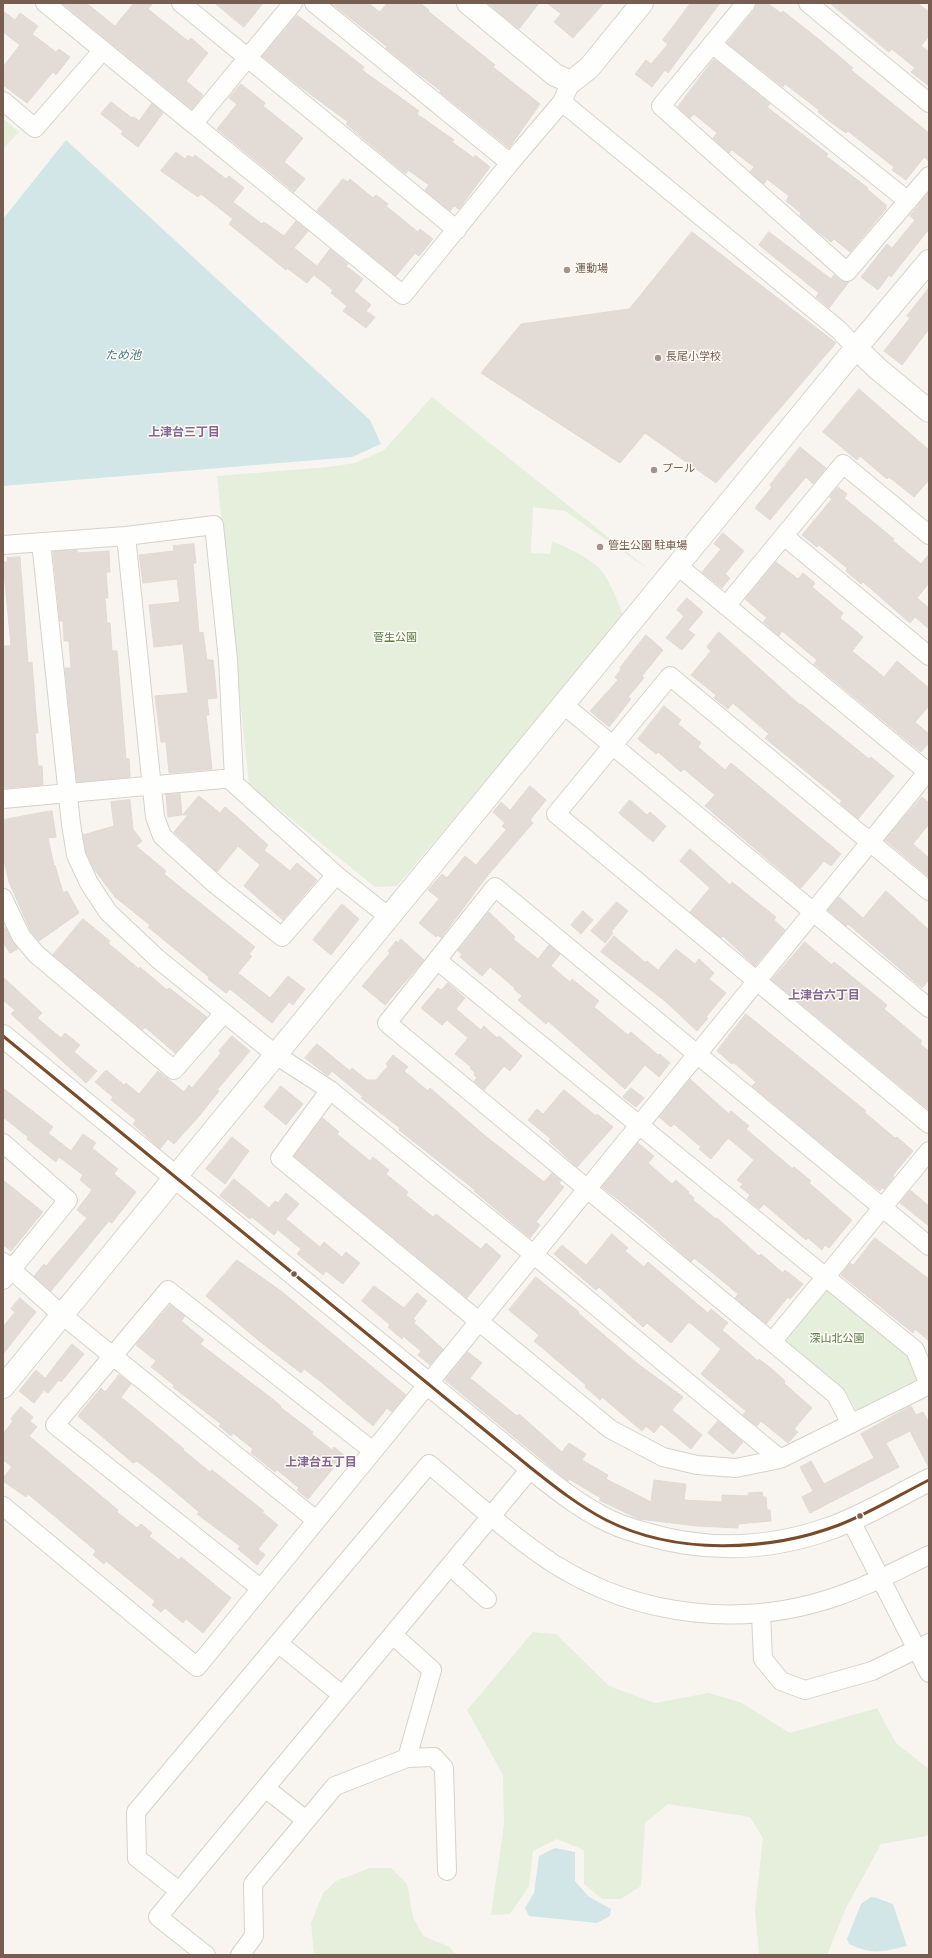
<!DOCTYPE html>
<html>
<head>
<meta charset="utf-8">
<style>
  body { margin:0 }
  #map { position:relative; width:932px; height:1958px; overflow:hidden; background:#f8f5f0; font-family:"Source Sans 3",sans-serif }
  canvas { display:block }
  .frame { position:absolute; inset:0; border:4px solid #775e50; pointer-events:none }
</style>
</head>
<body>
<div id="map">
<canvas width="932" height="1958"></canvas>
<div class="frame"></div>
</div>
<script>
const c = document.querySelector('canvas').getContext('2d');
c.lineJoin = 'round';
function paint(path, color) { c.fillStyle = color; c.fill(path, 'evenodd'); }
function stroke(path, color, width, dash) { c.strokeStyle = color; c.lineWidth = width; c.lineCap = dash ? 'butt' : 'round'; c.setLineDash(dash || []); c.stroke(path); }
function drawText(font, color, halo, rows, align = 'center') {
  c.font = font + ' "Source Sans 3","Noto Sans JP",sans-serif'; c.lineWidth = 3; c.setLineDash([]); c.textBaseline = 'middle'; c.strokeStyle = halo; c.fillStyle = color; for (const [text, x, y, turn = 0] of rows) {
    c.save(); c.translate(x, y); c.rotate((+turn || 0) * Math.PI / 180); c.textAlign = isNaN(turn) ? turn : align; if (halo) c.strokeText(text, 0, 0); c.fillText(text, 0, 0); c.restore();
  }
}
paint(new Path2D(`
  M3,118L19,132L3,149Z
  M432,397L652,572L565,511L533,507L531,553L550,554L552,541C568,548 584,555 598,567C608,576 619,604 624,617L397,886L375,887L249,785L217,476L328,467L355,463L384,450Z
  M825,1290H832L909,1353L917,1374L916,1380L856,1410L845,1391L786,1344L785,1336Z
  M533,1632L556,1634L609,1686L655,1703L708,1693L740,1702L790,1733L877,1708L896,1743L929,1769V1831L927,1836L881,1844L846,1908L827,1955H759L755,1910L763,1838L750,1817L668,1804L645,1823L641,1886L621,1899H602L584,1884V1850L557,1839L533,1851L529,1886L510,1914L491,1915L504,1825L503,1775L467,1710Z
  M370,1868H391L407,1884L413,1917L423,1936L450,1947L456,1955H314L311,1923L323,1893L336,1881Z`), '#e6efdc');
paint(new Path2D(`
  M66,140L370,420L381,444L352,457L3,486V219Z
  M555,1848L575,1852V1881L588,1896L611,1909L610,1916L597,1923L529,1916L525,1908L534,1893L539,1856Z
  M871,1897L877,1898L893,1904L907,1946C882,1952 873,1955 849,1944L847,1939L861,1904Z`), '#d2e6e8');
const building = new Path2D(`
  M62,3H86L115,26L134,3H153L148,9L188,41L191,38L208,53L186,81L203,95L192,109Z
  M215,3H263L244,27Z
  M331,3H368L380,12L387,3H420L429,10L428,11L495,65L493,67L540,104L509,148L440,92L441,91L407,65L386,48L387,47Z
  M488,3H539L519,29Z
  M547,3H604L573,38L554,22L561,14Z
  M691,3H720L668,73L665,70L652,87L635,74L646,60L651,64L668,44L663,40Z
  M757,3H767L781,13L783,11L821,41L853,68L851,70L929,133V161L924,157L906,180L892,170L894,167L872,150L848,131L846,133L829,121L818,112L819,110L785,84L783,87L727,43L754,10Z
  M830,3H917L929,12V36L921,46L929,52V86L911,72L915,68L892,49L889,52Z
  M3,11L15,20L20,13L38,26L32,34L56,52L59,49L70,57L56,75L53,72L27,103L3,85V67L20,45L3,32Z
  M297,15L364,67L362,70L419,111L417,114L454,140L452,142L474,158L475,155L490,167L459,209L454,206L450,211L425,190L429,185L408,170L406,174L390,161L346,124L348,122L298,85L262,56Z
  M714,59L770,104L767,107L828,154L826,156L868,188L867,189L886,205V209L850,252L834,239L831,242L816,230L800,216L801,213L786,201L789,196L767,179L764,184L750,172L754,167L732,150L729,153L713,138L717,133L694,114L690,118L678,107Z
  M241,84L265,103L263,106L303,138L284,162L305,179L294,192L217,129L237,104L229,98Z
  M111,102L132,118L134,117L139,121L152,103L163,113L138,147L121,134L123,131L101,114Z
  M176,152L185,159L188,155L193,158L195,155L226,179L229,176L244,188L233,202L262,224L264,222L284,236L296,221L308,231L294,248L317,266L330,249L348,264L346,266L363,279L354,291L371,305L366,311L375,317L366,328L343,311L347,306L331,293L333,290L314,275L307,283L287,268L286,270L229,224L233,219L201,194L198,197L161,171Z
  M343,179L348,182L350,179L373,198L376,195L388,204L386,206L418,232L420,229L433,239L419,256L415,253L396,276L317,211Z
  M929,192V229L891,277L889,275L878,290L861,277L887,244L892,248L915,220L910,216Z
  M692,232L836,343L716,483L645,433L620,463L481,373L521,324L629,309Z
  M769,232L831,279L834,275L840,280L849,282L829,308L816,297L819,293L759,245Z
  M929,288V329L902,365L884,351L910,318L907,316Z
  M859,389L929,450V480L914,497L889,477L887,479L860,456L857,460L823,432Z
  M800,447L826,468L813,484L806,477L770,520L755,508L772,487L770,485Z
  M838,487L847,494L844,498L894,539L892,540L921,564L929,554V583L917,598L929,608V629L915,617L910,623L863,582L861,584L846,571L847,568L819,545L817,547L802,535L832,499L829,497Z
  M723,533L744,551L725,574L730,578L722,588L702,572L721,549L714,544Z
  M194,544L196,563H193L199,633L203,632L207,660H213L217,698L207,699L209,715H206L212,769L169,773L166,742H161L155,696L188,693L183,644L154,647L149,605L180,602L177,579L143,583L139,555L174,551L173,546Z
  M77,550V553L109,551L110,572H106L108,598H105L107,623H110L112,651H117L126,759H129L130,777L77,782L65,668H71L69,641H64L63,621H60L53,552Z
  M20,557L28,663L32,662L36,713L38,733H35L38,766H42L43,785L3,788V646H11L3,562H8L7,558Z
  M776,562L798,579L803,573L815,583L812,587L843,613L840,618L863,637L852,651L884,677L897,661L929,688V706L915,722L929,734V743L921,752L814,664L817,660L782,631L779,636L763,622L767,618L745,599Z
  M687,598L703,612L688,630L695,635L682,650L666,638L684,616L677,610Z
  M719,632L800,705L801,704L869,759L871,757L894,776L858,819L840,803L842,801L765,738L769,734L733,703L728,709L714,698L716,695L691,675L711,651L707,647Z
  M646,635L663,650L642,676L644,678L628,697L631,699L609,727L590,711L618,680L615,677L621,670L620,668Z
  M664,706L681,720L678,724L701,743L698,747L725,770L731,763L841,854L831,866L824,861L801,888L705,806L715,795L684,769L681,772L658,752L656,754L638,739Z
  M530,786L546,800L530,820L533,823L488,875L441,938L438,935L436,937L419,923L439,899L428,890L442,874L447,878L465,856L476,865L506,830L502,826L505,823L493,812L501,802L510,810Z
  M180,794L182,815L168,817L166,795Z
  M199,796L220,813L225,807L237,817L268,845L264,850L290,871L297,863L317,880L283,920L244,886L260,865L238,846L217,872L174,832L188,815H183Z
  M922,797L929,803V824L913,844L929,858V877L885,840Z
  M130,800L133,829L142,841L136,846L166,871L164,874L255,947L249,954L252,956L238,973L270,998L288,976L305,989L293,1005L289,1002L272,1023L230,989L226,993L208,979L209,977L148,927L150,925L115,897L94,869L86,852L83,835L114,826L111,802Z
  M630,800L647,815L650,812L666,826L653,842L619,813Z
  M52,811L56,837L48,838L54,866L55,865L63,893L67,891L79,913L39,941L30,930L9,882L3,856V820Z
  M690,849L730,885L732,882L776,917L774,920L785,930L755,966L723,936L721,938L690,912L710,888L680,861Z
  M886,891L929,930V980L922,988L848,924L846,926L828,910L839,897L863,918Z
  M617,902L628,911L611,932L613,933L605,943L591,931Z
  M342,904L359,919L331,955L313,940Z
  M583,911L593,920L581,934L571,925Z
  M489,912L515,937L513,939L538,959L549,945L560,954L551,966L570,982L572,979L599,1001L594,1007L628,1035L631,1032L658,1055L660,1054L670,1063L659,1077L645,1065L625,1089L548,1021L546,1024L518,1000L522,996L514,989L515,988L490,967L482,976L460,957L462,954L458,951Z
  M83,919L110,941L108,943L139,969L140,967L167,990L169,988L207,1017L175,1053L145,1027L143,1030L53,955Z
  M6,928L18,949L10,953L3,942V929Z
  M614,936L646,963L647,961L658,970L676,949L695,964L699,959L714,973L709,979L726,993L706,1017L708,1018L697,1031L665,1001L601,952Z
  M401,939L424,960L385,1005L362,986L390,953L388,951L396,941L398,943Z
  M805,942L832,965L834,962L887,1005L884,1009L922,1041L920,1044L929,1051V1110L772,980Z
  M3,977L42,1013L37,1018L61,1038L65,1033L80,1045L74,1052L97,1071L86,1083L11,1014L15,1010L3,1000Z
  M448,983L465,998L456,1009L481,1030L484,1026L497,1038L499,1036L522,1056L510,1071L504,1066L484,1090L474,1081L477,1078L474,1075L475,1073L470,1068L471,1067L455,1054L468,1038L447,1020L442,1025L421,1008L438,988L441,990Z
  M746,1014L866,1111L864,1112L895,1138L897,1137L913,1151L893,1175L894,1177L884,1189L882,1188L880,1191L856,1172L752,1086L756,1082L733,1062L732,1064L717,1051Z
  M232,1036L250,1051L217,1090L219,1091L200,1115L174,1144L168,1139L160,1149L133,1124L136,1120L111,1100L113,1097L95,1082L106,1070L124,1085L126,1083L139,1094L158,1071L184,1092L189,1085L192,1088L221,1053L219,1051Z
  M317,1044L350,1071L352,1068L367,1080H376L388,1066L386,1064L393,1055L408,1067L404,1071L428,1091L430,1088L483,1134L544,1182L552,1173L561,1181L559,1183L564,1187L536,1222L540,1225L530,1238L474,1191L475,1190L399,1130L400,1128L361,1098L363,1097L332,1071L328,1076L305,1058Z
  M690,1079L729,1114L731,1111L749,1126L746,1129L793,1169L794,1167L811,1181L809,1183L852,1220L829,1248L825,1245L822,1250L808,1238L806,1240L764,1204L759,1209L747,1199L750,1195L740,1187L743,1184L737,1180L754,1160L728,1138L711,1159L699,1149L701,1147L674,1124L671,1127L659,1117Z
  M281,1086L303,1104L286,1125L264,1107Z
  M3,1088L53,1127L48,1133L71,1151L83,1134L96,1143L92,1148L118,1169L114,1174L136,1192L112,1223L109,1221L51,1291L34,1276L44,1264L46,1266L87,1218L77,1210L92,1190L80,1180L83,1175L59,1157L56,1162L27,1139L28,1137L3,1117Z
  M631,1088L644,1098L636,1107L623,1097Z
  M564,1090L596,1116L597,1114L613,1127L577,1167L549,1141L551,1139L528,1120L537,1109L543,1114Z
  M323,1118L339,1132L337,1134L370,1161L373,1157L389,1170L386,1174L408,1192L406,1195L433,1217L436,1214L481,1249L486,1243L501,1256L467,1298L294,1156Z
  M232,1137L249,1151L225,1184L206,1169Z
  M638,1143L654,1156L648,1163L672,1184L676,1180L689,1192L688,1193L694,1198L693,1200L716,1219L717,1218L759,1256L761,1254L783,1273L785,1270L803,1284L790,1299L788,1297L766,1324L735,1298L738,1294L714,1274L694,1258L691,1262L648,1223L602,1187Z
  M234,1179L269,1208L275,1201L278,1203L286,1193L299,1204L286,1219L320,1247L324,1242L342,1257L346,1252L360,1263L343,1284L326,1271L323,1275L297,1254L301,1249L278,1230L274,1235L252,1217L250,1219L220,1196Z
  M3,1180L43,1212L11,1251L3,1245Z
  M910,1190L929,1206V1226L900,1203Z
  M612,1234L628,1248L625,1251L644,1267L648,1262L708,1313L711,1309L728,1323L722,1330L758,1361L759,1359L772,1369L785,1381L784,1383L812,1408L794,1429L798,1432L788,1443L761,1421L757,1426L743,1415L746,1411L701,1374L721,1349L689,1322L671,1343L647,1323L643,1327L599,1287L596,1290L554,1254L562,1245L586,1265Z
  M875,1238L929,1279V1341L915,1329L913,1333L841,1275L850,1263L853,1265Z
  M237,1260L281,1291L406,1395L392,1412L387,1408L373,1426L320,1381L304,1369L301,1373L258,1340L206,1296Z
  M536,1277L579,1312L578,1313L638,1364L683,1397L672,1410L702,1435L691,1449L661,1424L654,1433L646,1426L642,1431L602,1397L600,1400L585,1387L586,1385L534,1341L539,1335L509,1310Z
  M374,1286L404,1308L417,1293L427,1301L413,1319L416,1321L414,1323L443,1349L430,1365L418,1355L421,1351L403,1336L402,1339L388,1327L390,1325L362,1301Z
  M20,1298L36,1312L3,1354V1327L15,1312L11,1309Z
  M170,1305L185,1316L181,1321L204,1340L200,1344L270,1397L281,1406L280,1407L313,1432L312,1434L332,1450L334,1447L344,1455L308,1499L297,1490L299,1488L277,1470L275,1472L251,1453L253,1449L233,1433L231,1436L219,1426L221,1424L173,1387L174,1385L151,1367L156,1361L136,1345Z
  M72,1344L84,1354L61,1382L59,1380L48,1393L44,1390L34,1403L19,1391L36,1370L45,1378Z
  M468,1352L482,1363L470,1378L517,1416L519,1414L562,1452L569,1443L586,1454L582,1460L608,1475L606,1479L651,1502L654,1480L686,1484L684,1500L722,1502V1495L749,1496L748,1493L762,1492L763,1497H766L767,1510H770L771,1521L738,1524V1528L697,1526L639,1519L599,1500L601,1498L569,1479L568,1481L564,1478L445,1380Z
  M119,1375L131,1384L121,1397L184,1449L183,1450L210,1472L212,1470L264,1511L262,1512L278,1525L258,1549L265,1555L257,1565L238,1549L240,1546L197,1514L199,1512L160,1479L137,1461L133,1463L78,1416L101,1388L105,1392Z
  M911,1406L916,1415L923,1412L929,1423V1468L910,1431L886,1443L899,1467L810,1513L802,1497L813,1491L800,1467L811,1461L824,1484L874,1458L861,1434Z
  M21,1407L33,1417L30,1421L37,1427L29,1436L118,1510L117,1512L137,1528L141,1524L152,1533L149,1536L179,1560L181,1557L231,1598L203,1633L186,1619L183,1623L165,1608L161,1612L152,1605L155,1601L106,1561L104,1564L93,1555L96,1551L52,1514L28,1494L26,1497L3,1481V1478L12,1467L3,1460V1434L13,1421L11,1419Z
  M718,1421L743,1442L733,1454L708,1433Z`);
paint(building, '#e3dbd5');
stroke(building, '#e1d9d2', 1);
const street = new Path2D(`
  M45,3L403,295L510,163L562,102L571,82
  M181,3L457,230
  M314,3L510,163
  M746,3L661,106L847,272L929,176
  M808,3L929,103
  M712,44L908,201
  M3,101L35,128L103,50
  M562,102L839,330L856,348
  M193,124L293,3
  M126,536L155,817L162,836L215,884L282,937L336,875
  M784,536L929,656
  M41,542L71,824L76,855L89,883L108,912L158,959L276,1055L330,1090L533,1254L780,1459
  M3,545L126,536L214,525L228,660L234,778L3,799
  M678,566L929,773
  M726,606L843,464L929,535
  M564,705L929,1008
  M228,778L336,875L389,917
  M929,891L670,676L556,814L929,1124
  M3,898L21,936L36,954L174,1070L224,1013
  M438,961L915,1350L929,1385
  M330,1090L280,1158L610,1429L663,1457L697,1465L736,1468L780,1459L929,1385
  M3,1143L68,1200L3,1280
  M3,1262L62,1315L316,1520
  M772,1342L929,1151
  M851,1424L836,1395L387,1023L495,887L929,1246
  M3,1506L197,1667L929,770
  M850,1519L929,1673
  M450,1566L487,1599
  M260,1588L55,1425L168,1290L373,1451
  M761,1614L763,1659L781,1681L805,1690L872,1671L929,1643
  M278,1643L342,1695
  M407,1758L434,1757L444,1768L447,1871
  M265,1788L306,1820
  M179,1891L137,1858L136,1812L429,1464C470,1498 510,1535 554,1564C640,1618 746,1629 841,1595C872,1584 900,1569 929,1555
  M206,1955L158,1917L531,1468
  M240,1955L254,1936L253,1884L335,1786L407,1758L432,1670L393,1635`);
const secondary = new Path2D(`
  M468,3L555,75L571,82L589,68L642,3
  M856,348L929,261
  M3,1036L531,1468C554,1486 576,1504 601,1517C615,1525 631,1530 646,1534C707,1552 768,1550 828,1529C861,1518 897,1496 929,1480
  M3,1387L856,348L878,369L929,411`);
stroke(street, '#d6d1cb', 20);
stroke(secondary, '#d8d2cc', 24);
stroke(street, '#fefefd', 18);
stroke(secondary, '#fefefd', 22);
stroke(new Path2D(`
  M3,1036L531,1468C555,1487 579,1506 606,1520C675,1555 768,1552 839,1525C870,1513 899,1495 929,1480`), '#7a4b2a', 3);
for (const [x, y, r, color] of [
  [567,270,4,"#a49388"],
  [658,358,4,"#a49388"],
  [654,470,4,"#a49388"],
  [600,547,4,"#a49388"],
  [294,1274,3.5,"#775e50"],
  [860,1516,3.5,"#775e50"]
]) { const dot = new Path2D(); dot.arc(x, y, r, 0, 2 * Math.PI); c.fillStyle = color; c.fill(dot); stroke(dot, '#fefaf4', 1.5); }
drawText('11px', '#775e50', '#fefaf4', [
  ["運動場",575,270],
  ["長尾小学校",666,358],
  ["プール",662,470],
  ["管生公園 駐車場",608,547]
], 'left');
drawText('11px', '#567b48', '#fefaf4', [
  ["菅生公園",395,639],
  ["深山北公園",837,1340]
]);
drawText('italic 12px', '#477781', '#fefaf4', [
  ["ため池",123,356]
]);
drawText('bold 12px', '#846892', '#fefaf4', [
  ["上津台三丁目",184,433],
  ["上津台六丁目",824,996],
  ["上津台五丁目",321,1463]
]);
</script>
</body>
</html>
